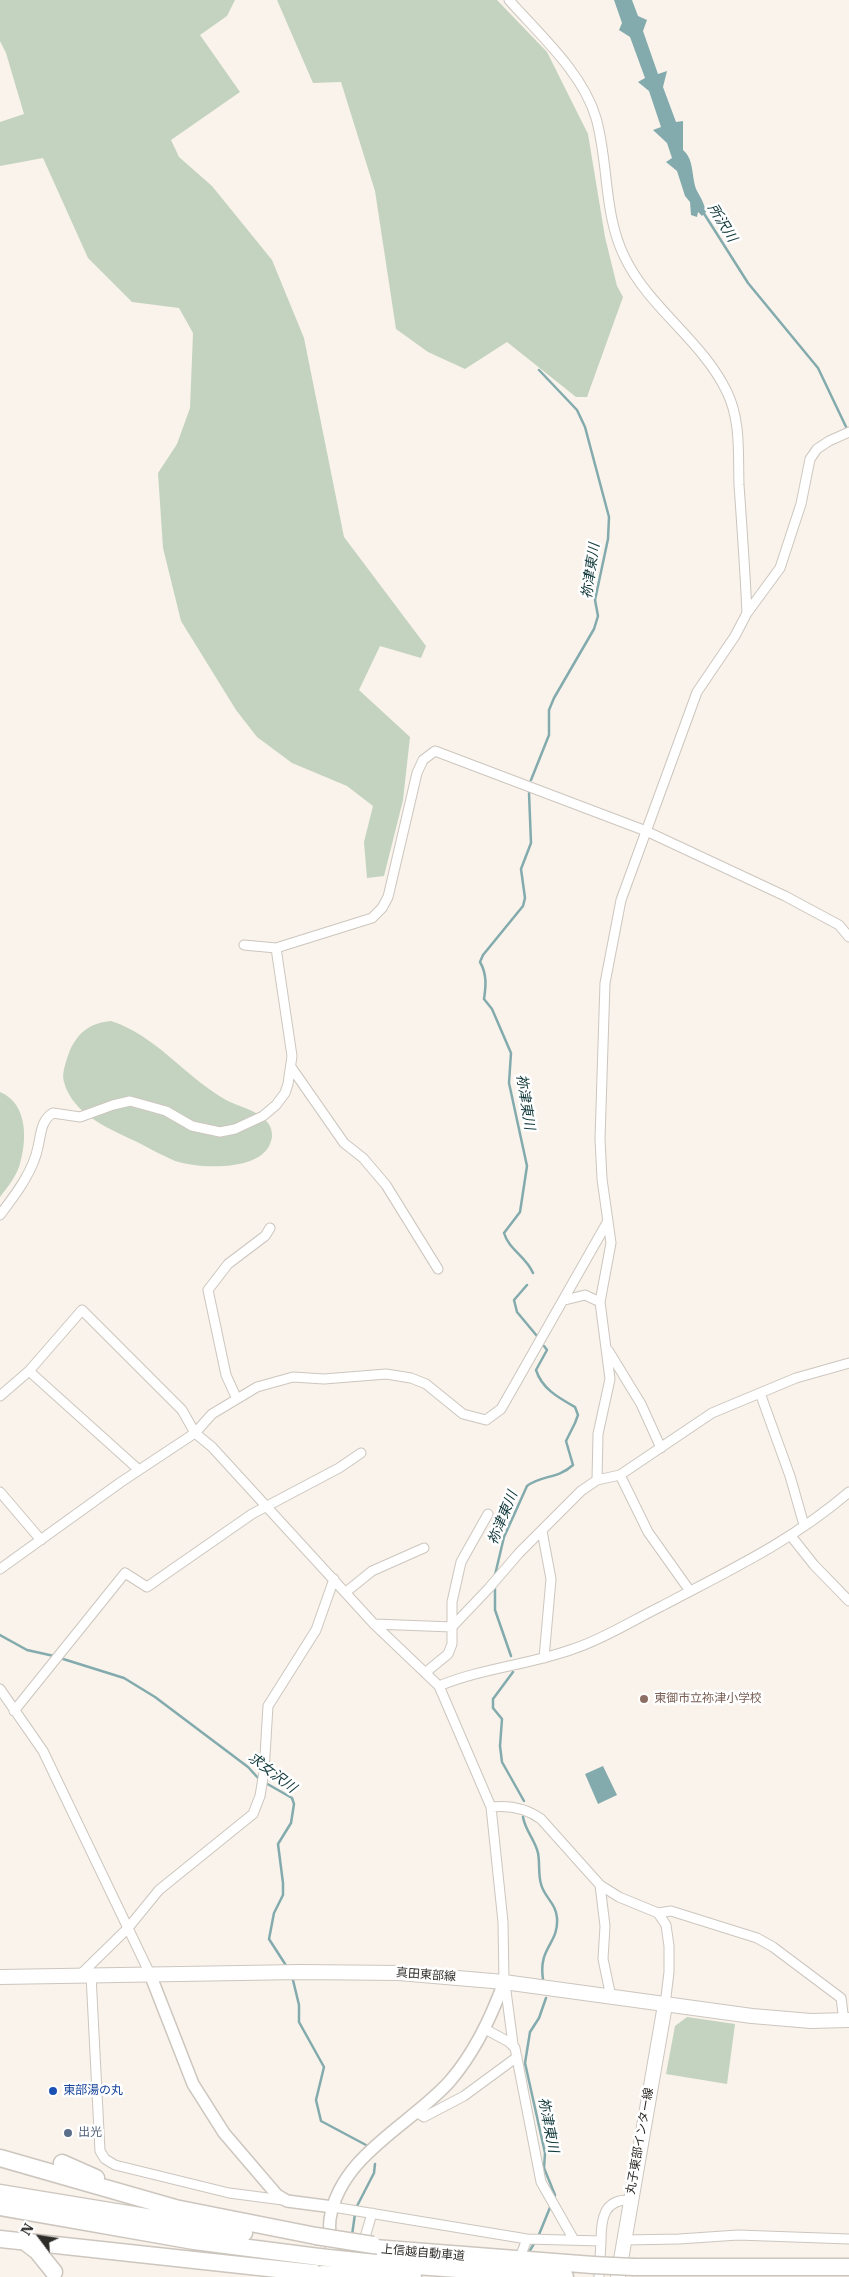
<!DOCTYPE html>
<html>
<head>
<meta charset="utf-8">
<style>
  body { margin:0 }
  #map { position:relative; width:849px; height:2277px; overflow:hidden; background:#f9f3eb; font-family:"IBM Plex Serif",serif }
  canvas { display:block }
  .north { position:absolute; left:15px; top:2212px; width:50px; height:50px; -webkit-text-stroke:4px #fff; paint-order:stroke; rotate:301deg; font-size:14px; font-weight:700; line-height:20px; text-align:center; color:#2e2c29 }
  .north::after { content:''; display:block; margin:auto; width:18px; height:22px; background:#2e2c29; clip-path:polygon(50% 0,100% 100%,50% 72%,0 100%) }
</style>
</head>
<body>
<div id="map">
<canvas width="849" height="2277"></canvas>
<div class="north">N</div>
</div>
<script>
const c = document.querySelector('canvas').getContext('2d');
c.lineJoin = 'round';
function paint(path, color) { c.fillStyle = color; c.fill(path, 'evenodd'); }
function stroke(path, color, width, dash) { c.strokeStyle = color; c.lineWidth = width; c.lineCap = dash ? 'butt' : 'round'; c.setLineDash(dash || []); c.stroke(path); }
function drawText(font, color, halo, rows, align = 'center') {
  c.font = font + ' "IBM Plex Serif","Noto Sans JP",serif'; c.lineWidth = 5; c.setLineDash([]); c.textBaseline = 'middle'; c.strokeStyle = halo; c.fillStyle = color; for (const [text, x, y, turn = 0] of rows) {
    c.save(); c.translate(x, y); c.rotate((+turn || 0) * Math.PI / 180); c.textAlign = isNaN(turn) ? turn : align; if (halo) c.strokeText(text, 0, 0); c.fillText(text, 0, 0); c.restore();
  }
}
paint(new Path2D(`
  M0,0H235L227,16L200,35L240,92L171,140L179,157L212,186L272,260L304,338L344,537L426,646L421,658L380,646L359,690L410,737L403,800L384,876L367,878L364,842L373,806L347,786L292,763L257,737L236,710L181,621L163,548L158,473L177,444L190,408L193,333L179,308L132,302L88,258L43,158L0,166V122L24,114L6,53L0,41Z
  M277,0H497L547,52L588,134L605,237L617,286L623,297L587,397H576L507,342L465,369L428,352L396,329L375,191L341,82L313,83Z
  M111,1021C157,1036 184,1076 226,1100C239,1107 258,1110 268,1123C272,1128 273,1136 271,1141C263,1172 199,1169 175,1161C164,1156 152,1150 141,1144C113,1130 73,1116 64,1082C61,1073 67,1059 70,1050C79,1031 91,1023 111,1021Z
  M0,1092C29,1104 27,1142 19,1167C15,1178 7,1188 0,1197Z
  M687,2017L735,2024L727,2084L666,2074L675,2026Z`), '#c4d3c0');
paint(new Path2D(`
  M614,0H632L638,16L647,20L643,31L658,74L667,71L663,87L676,122L683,121V150C695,160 691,178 697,191C701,198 704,203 706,212L702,216L698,212L697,217L691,215L690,202L685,196L677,171L666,162L672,158L667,143L653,130L661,127L649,91L638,82L645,78L630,37L619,30L622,23Z
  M603,1766L617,1795L598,1804L585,1774Z`), '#83abad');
stroke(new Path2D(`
  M703,212L748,283L818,368L848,431
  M531,780L549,735V710L554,698L594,629L598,616L595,600L608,539L609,517L585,427L577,410L539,370
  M529,793L531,843L521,869L525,898L523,906L483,955L480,962C487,974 486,986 484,999L492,1009L511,1053L509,1083L527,1166L520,1212L504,1233C509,1250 526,1256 533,1273
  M527,1285L514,1300L517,1312L537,1336
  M495,1575L504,1537L527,1486C541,1475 558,1479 573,1465L566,1441L575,1423L578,1415L575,1407C559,1398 542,1389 536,1370L547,1350L544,1346
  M495,1589V1610L511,1656
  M0,1635L27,1650L54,1656
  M60,1658L124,1678L155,1697L248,1767L259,1779
  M513,1672L493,1699V1708L502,1719L500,1746L502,1762L524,1801
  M264,1782L292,1798L294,1804L291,1823L278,1844L283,1883V1895L274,1913L269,1939L287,1967
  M523,1817C525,1830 535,1840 538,1853C540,1863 538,1874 541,1884C544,1897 556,1903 557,1918C559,1944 538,1947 543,1979
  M292,1976L299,2005V2022L324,2067L316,2100L321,2121L366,2145
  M546,1998L539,2018L530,2032L525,2063L545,2153L544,2168L555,2195L553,2200
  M356,2208L374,2173L375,2164
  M352,2235L355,2214
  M538,2237L551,2205
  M529,2252L535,2242`), '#83abad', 2.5);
const minor = new Path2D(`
  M509,0C539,34 583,73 596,118C609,163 603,214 625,258C650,309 702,340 727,392C741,421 738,454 739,485C742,527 745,570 747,613
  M244,945L276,948L372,918L382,908L388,897L417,773L423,760L435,751L646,831L785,896L839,925L849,937
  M291,1067L344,1143L363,1158L386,1185L438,1269
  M0,1215C15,1195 33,1172 38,1147C41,1134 41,1120 53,1113L80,1117L113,1105L130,1101L166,1111L192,1126L220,1132L235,1129L263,1116L276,1105L285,1093L288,1084L292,1056L276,948
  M565,1300L585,1295L600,1302
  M608,1350L641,1404L661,1448
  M29,1371L139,1470
  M760,1393L790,1476L804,1525
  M0,1396L29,1371L82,1310L182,1410L195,1433L212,1447L374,1624L439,1686L491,1807L503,1922L504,1982
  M237,1399L226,1375L208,1290L228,1264L265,1236L270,1228
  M620,1475L648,1532L690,1591
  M597,1480L598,1434L610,1379L600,1302L611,1243L602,1179L600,1139L605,983L621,900L697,692L735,636L747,613L780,568L801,504L810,459L817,449L829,441L849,432
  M0,1492L41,1540
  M542,1531L551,1579L544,1658
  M791,1536L814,1565L849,1601
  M0,1569L121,1482L195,1433L212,1414L257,1387L293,1377L324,1379L386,1374L411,1378L426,1384L463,1414L486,1420L501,1409L608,1221
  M346,1592L372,1571L424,1548
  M374,1624L452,1627L489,1588L519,1553L581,1491L597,1480L620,1475L712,1413L796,1378L849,1363
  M425,1673L448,1654L452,1644V1602L461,1562L488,1514
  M439,1686C482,1668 529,1665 573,1649C604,1639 633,1620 662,1606C726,1572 794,1540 849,1492
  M0,1689L43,1751L150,1974
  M14,1711L125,1573L147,1587L252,1514L339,1468L361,1453
  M491,1807C509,1805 526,1808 541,1819L600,1885L619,1897L658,1913L666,1925L669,1946V1972L665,2005
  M600,1885L605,1926L603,1959L611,1997
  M658,1913L671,1911L757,1938L773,1947L841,1998L844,2021
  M80,1975L128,1928L159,1890L253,1814L260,1796L264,1772L268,1706L316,1630L334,1579
  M91,1975L100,2151L105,2159L115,2165L229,2193L283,2200
  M506,1991L513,2044
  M485,2029L509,2042L515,2048L541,2182L574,2240
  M416,2112L424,2117L464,2096L517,2057
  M333,2207L527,2239L601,2241L599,2277
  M624,2240L679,2239L738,2235L849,2239
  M601,2241C601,2218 604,2199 630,2200
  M368,2247L366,2234L372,2213
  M522,2252L527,2239`);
const tertiary = new Path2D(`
  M150,1974L193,2084L224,2133L277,2195L287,2201L333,2207
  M334,2264C332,2250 328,2234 330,2219C340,2155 411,2125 450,2081C475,2052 491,2018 504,1982`);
const primary = new Path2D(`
  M0,1977L300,1972L399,1973L504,1982L752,2016L811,2021L849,2020
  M618,2277L665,2005`);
const motorway = new Path2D(`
  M0,2158L175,2208L316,2236
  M62,2163L96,2178
  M0,2193L244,2233
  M0,2207L194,2241L319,2257
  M0,2239L323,2274
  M25,2242L37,2251L54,2272
  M374,2248L593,2265
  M376,2263L565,2277
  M634,2267H849
  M377,2277H413`);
stroke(minor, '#ccc6be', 11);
stroke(tertiary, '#ccc6be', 14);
stroke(primary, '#ccc6be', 16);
stroke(motorway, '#ccc6be', 19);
stroke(minor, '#fff', 9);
stroke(tertiary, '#fff', 11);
stroke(primary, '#fff', 14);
stroke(motorway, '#fff', 16);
const motorwayBridge = new Path2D(`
  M316,2236L373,2245
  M319,2257L376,2263
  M593,2265L634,2267
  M323,2274L377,2277`);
stroke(motorwayBridge, '#ccc6be', 19, []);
stroke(motorwayBridge, '#fff', 16);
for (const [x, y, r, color] of [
  [644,1699,5,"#8d6e63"],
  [53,2091,5,"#1a4fb4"],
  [68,2133,5,"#5c6f8a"]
]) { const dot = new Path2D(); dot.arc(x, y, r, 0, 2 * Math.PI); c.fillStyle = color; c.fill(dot); stroke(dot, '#fff', 2); }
drawText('12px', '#785e54', '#fff', [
  ["東御市立祢津小学校",654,1699]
], 'left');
drawText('12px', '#2e2c29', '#fff', [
  ["真田東部線",426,1975,4],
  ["丸子東部インター線",640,2141,-80],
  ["上信越自動車道",423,2253,5]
]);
drawText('12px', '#164399', '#fff', [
  ["東部湯の丸",63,2091]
], 'left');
drawText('12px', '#4e5e75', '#fff', [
  ["出光",78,2133]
], 'left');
drawText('italic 14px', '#10383a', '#fff', [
  ["所沢川",722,223,58],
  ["祢津東川",591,571,-82],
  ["祢津東川",525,1102,81],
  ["祢津東川",503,1518,-68],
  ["求女沢川",272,1773,37],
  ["祢津東川",548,2125,79]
]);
</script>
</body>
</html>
